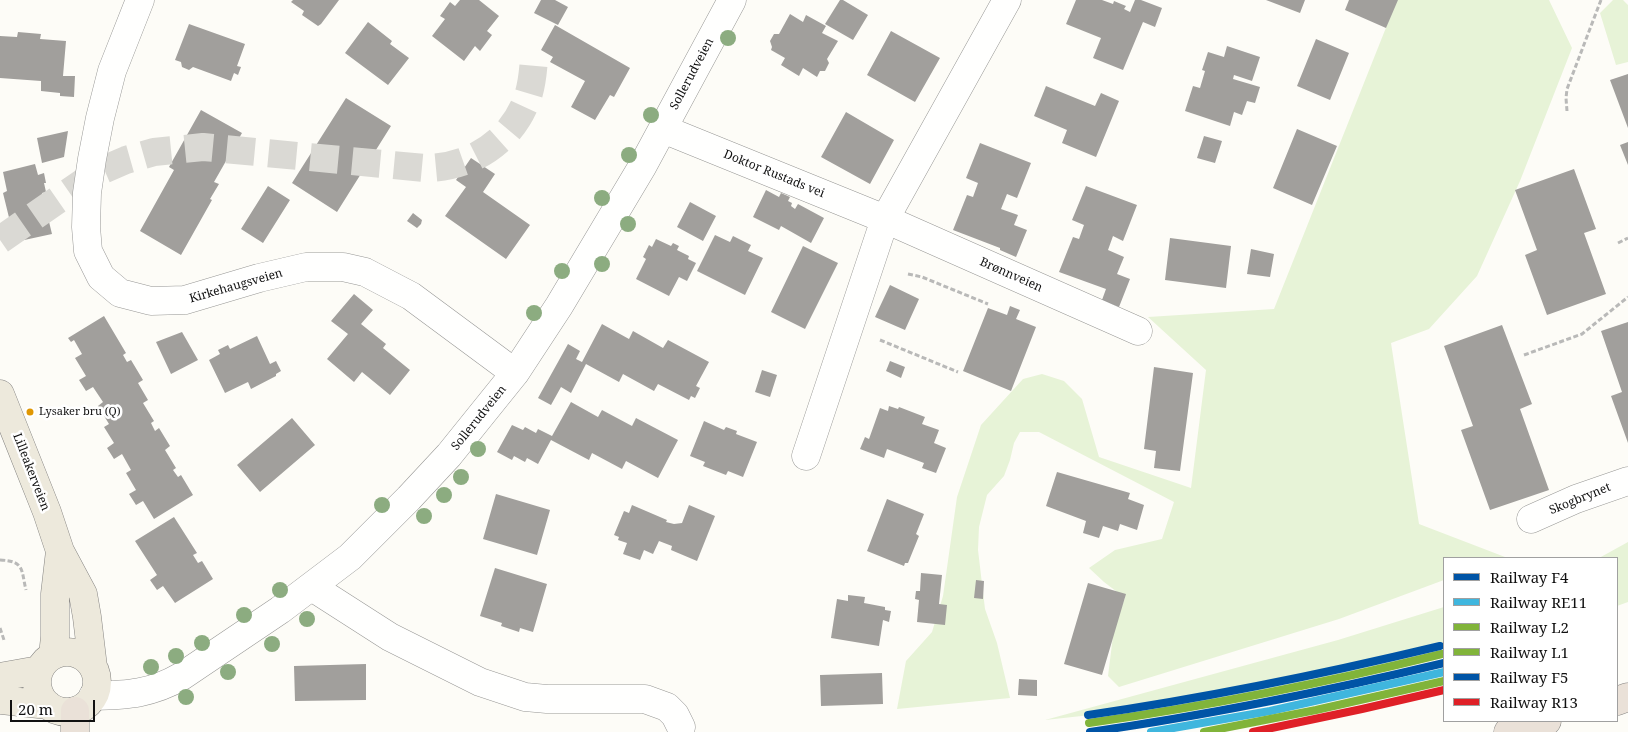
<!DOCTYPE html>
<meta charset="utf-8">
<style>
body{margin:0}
#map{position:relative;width:1628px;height:732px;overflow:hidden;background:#fdfcf7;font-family:"Noto Serif",serif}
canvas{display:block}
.legend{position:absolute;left:1443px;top:557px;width:175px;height:165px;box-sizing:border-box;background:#fff;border:1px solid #a0a0a0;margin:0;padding:6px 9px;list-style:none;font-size:15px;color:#111}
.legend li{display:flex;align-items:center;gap:10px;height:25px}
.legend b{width:25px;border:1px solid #a0a0a0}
.scale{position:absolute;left:10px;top:700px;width:85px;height:22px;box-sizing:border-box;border:2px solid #111;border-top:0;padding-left:6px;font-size:15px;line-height:18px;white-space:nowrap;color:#111;-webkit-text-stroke:4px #fff;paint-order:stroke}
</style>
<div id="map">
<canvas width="1628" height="732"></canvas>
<ul class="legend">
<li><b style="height:6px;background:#0054a6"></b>Railway F4</li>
<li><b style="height:6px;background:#3fb6de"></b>Railway RE11</li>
<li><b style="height:6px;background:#81b43a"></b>Railway L2</li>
<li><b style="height:6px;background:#81b43a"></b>Railway L1</li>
<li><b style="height:6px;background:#0054a6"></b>Railway F5</li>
<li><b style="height:6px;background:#df2027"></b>Railway R13</li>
</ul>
<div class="scale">20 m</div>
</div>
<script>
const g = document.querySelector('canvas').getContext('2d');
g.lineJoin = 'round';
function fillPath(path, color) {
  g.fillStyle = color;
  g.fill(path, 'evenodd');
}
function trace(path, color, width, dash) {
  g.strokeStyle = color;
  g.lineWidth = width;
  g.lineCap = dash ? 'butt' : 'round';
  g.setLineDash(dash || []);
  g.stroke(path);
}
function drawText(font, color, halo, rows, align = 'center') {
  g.font = font + ' "Noto Serif",serif';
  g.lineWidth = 5;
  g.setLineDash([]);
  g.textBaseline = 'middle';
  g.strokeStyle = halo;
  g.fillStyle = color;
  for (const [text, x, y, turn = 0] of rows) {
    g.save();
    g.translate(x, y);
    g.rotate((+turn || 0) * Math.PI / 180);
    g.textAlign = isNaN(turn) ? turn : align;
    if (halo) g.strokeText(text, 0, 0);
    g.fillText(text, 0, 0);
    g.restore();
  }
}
const green = new Path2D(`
 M1397 0H1549L1572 48 1520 181 1477 276 1429 329 1391 343 1419 524 1505 557 1444 558V580L1339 619 1119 687 1108 676 1114 628 1125 598 1104 582 1089 568 1115 550 1162 539 1174 502 1039 432H1020L1014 443 1010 460 1004 476 987 495 979 527 978 550 985 609 997 643 1010 698 897 709 906 661 932 632 943 596 957 497 981 425 1023 379 1042 374 1064 381 1082 399 1099 457 1191 488 1206 370 1148 317 1274 309Z
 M1613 0H1623L1628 5V62L1616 65 1600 13Z
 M1628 542V602L1617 606V558H1599Z
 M1444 607V654L1238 699 1045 720 1338 640Z`);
const building = new Path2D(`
 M293 0H339L321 24 318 26 302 15 304 11 291 2Z
 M460 0H479L499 16 487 31 492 35 480 51 475 46 464 61 432 36 445 19 440 16 450 2 455 6Z
 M541 0H555L568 7 558 25 534 13Z
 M840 0H843L868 15 853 40 825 24Z
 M1076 0H1102L1113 4 1114 1 1126 6 1124 9 1130 12 1135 0H1141L1162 8 1155 27 1143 22 1123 70 1093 58 1101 38 1066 24Z
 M1266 0H1305L1300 13Z
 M1349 0H1398L1386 28 1345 10Z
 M790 14 803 22 806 15 826 26 822 33 838 41 827 59 829 63 825 71H820L817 77 803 68 799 76 781 65 785 58 771 50 772 47 770 41 774 34H779Z
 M368 22 392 41 390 44 409 58 388 85 345 53Z
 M189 24 245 44 237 66 241 67 238 75 234 73 231 81 193 67 189 70 182 67 181 62 175 60Z
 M555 25 630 68 614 97 610 95 595 120 571 107 585 81 550 62 553 57 541 50Z
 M891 31 940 58 915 102 867 75Z
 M18 32 41 34 40 39 66 41 63 76H75L74 97 60 96V93L41 91V81L0 78V36L17 37Z
 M1316 39 1349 53 1330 100 1297 86Z
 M1227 46 1260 57 1252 81 1234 75 1233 79 1260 87 1255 103 1247 101 1242 115 1234 112 1230 126 1185 111 1193 86 1200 88 1205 71 1202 70 1208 52 1224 57Z
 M1628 74V128L1610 80Z
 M1046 86 1095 106 1101 93 1119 101 1096 157 1062 143 1067 130 1034 116Z
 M346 98 391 126 337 212 292 183Z
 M201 110 242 133 214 182 219 184 210 199 212 200 181 255 140 231 174 170 169 167Z
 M846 112 894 140 870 184 821 157Z
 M1297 129 1337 146 1312 205 1273 188Z
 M68 131 64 157 42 163 37 138Z
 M1204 136 1222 141 1215 163 1197 158Z
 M1628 142V165L1620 145Z
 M980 143 1031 163 1017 198 1007 194 1001 209 1018 215 1014 225 1027 230 1016 257 1000 250V248L953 230 967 195 973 197 978 183 966 178Z
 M471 158 495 174 483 192 530 225 506 259 445 216 466 187 456 180Z
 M35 164 38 175 44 173 46 183H44L46 192 42 193 52 234 15 242 3 193 7 191 3 172Z
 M1574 169 1596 229 1584 233 1606 294 1547 315 1525 255 1537 250 1515 190Z
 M268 186 290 200 263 243 241 229Z
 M1086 186 1137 205 1123 241 1113 236 1108 250 1124 257 1117 274 1130 279 1119 307 1102 300 1106 289 1059 272 1073 237 1079 239 1084 225 1072 220Z
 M766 190 779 197 781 193 790 197 788 201 792 203 791 206 795 209 798 204 824 218 811 243 781 226 779 230 753 217Z
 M690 202 716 216 703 241 677 227Z
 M413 213 422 220 421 224 417 228 407 221Z
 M715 235 730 242 733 236 751 245 748 251 763 258 745 295 697 271Z
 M1170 238 1231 246 1226 288 1165 280Z
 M656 239 671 246 673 243 679 246 677 250 689 256 688 259 696 263 687 281 679 277 669 296 636 279 646 259 643 257 649 245 652 247Z
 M803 246 838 263 805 329 771 312Z
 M1251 249 1274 254 1270 277 1247 274Z
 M890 285 919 299 905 330 875 317Z
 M354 294 373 310 361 324 386 344 383 348 410 370 390 395 362 372 354 382 327 359 348 334 331 321Z
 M1010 306 1020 310 1016 319 1036 327 1011 391 963 371 988 308 1007 315Z
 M104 316 126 353 123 355 127 362 131 360 143 380 138 383 148 400 143 403 154 421 151 423 155 431 159 428 170 446 165 450 176 468 173 470 178 477 181 475 193 495 154 519 143 501 136 505 129 494 136 490 126 473 131 470 122 454 114 459 107 448 114 443 104 427 109 424 98 406 103 402 93 387 86 391 79 380 86 376 75 358 82 354 74 340 71 342 68 338Z
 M1628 322V443L1611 396 1622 392 1601 331Z
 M602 324 629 339 633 331 663 348 668 340 709 362 696 386 700 388 695 398 691 396 689 400 658 384 654 391 623 374 619 382 586 364 571 393 561 387 551 405 538 398 568 344 580 351 576 359 582 362Z
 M1502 325 1532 404 1520 409 1549 490 1490 510 1461 430 1473 426 1444 346Z
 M182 332 198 360 171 374 156 342Z
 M257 336 270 364 276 361 281 371 276 374V376L251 389 248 382 225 393 209 360 220 354 218 350 228 345 230 349Z
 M890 361 905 367 901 378 886 371Z
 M1154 367 1193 373 1180 471 1154 468 1156 451 1144 449Z
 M762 370 777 375 770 397 755 392Z
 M571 402 598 417 602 410 632 426 636 418 678 440 658 478 626 461 622 469 592 453 589 460 551 440 538 464 527 458 525 462 514 456 512 460 497 452 512 425 523 430 525 427 536 433 538 429 552 436Z
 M889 406 898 409 899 407 925 417 922 424 939 430 934 443 946 448 936 473 922 468 924 463 887 449 884 458 860 449 865 437 869 439 880 408 888 411Z
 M292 418 315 445 260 492 237 465Z
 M704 421 724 430 726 427 737 431 736 434 757 442 743 477 728 471 726 475 703 466 705 462 690 456Z
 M1057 472 1130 493 1128 499 1144 505 1137 530 1120 524 1118 531 1103 526 1099 538 1083 533 1086 521 1046 506Z
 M496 494 550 510 537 555 483 539Z
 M887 499 924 514 916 534 919 536 908 563H905L904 566 867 551Z
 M632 505 667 520 666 522 674 524 682 523 689 505 715 516 697 561 671 550 672 546 659 541 653 554 644 550 640 560 623 554 627 543 618 540 619 537 614 535 624 511 629 513Z
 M174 517 197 553 193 555 198 563 202 561 213 579 175 603 163 586 157 590 150 580 157 575 135 541Z
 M495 568 547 584 533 632 520 628 519 632 501 626 502 623 480 616Z
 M921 573 942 575 939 604 947 605 945 625 917 622 919 600 915 599 916 591H920Z
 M976 580 984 581 983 599 974 598Z
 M1088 583 1126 594 1102 675 1064 664Z
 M848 595 865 597 864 603 885 607V610L891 611 889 622 883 620 879 646 831 638 837 599 848 601Z
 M366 664V700L295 701 294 666Z
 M882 673 883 704 821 706 820 675Z
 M1019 679 1037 680V696L1018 695Z`);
const minorTunnel = new Path2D(`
 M0 240 98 172 126 160 154 152 203 147 425 168C471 168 513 141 528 96 532 84 533 71 534 59`);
const path = new Path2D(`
 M1567 111 1566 98 1567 89 1601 0
 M1618 243 1628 238
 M908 274 922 277 988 304
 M880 340 958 372
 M1524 355 1582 334 1628 297
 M0 560C25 561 21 570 26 590
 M0 628 4 640`);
const minor = new Path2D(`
 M140 0 112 71 100 118 92 159 87 193 86 227 88 251 101 277 120 293 151 301 185 300 259 278 306 267H343L365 272 411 296 515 373
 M663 129 885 219 1138 331
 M806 456 885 219 1007 0
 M1531 519 1576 499 1628 481
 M312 587 390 637 480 682 525 697 547 699H645L667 707 675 715 681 727
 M93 696C128 695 151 694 182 676L280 610 350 557 409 498 449 455 515 373 559 306 642 167 732 0`);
const major = new Path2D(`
 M0 394 47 512 60 551 83 594 87 617 93 667
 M37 682a30 30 0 1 1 60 0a30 30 0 1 1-60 0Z
 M53 655 55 637V594L60 551
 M0 677 39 670
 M0 700 48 705`);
const highway = new Path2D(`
 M1617 701 1628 697
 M75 711V732
 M1508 732 1547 721`);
const rail1 = new Path2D(`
 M1090 732C1209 715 1327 691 1444 663`);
const rail2 = new Path2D(`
 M1151 732 1270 711 1444 672`);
const rail3 = new Path2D(`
 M1089 723C1208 706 1325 683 1442 654`);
const rail4 = new Path2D(`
 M1204 732 1316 710 1444 681`);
const rail5 = new Path2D(`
 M1088 715C1206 698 1323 674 1440 646`);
const rail6 = new Path2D(`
 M1253 732 1362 709 1444 690`);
const trees = [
 [728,38],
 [651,115],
 [629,155],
 [602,198],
 [628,224],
 [602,264],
 [562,271],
 [534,313],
 [478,449],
 [461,477],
 [444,495],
 [382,505],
 [424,516],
 [280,590],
 [244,615],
 [307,619],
 [202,643],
 [272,644],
 [176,656],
 [151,667],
 [228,672],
 [186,697]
];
const markers = [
 [30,412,4.5,"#e09702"]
];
const busNames = [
 ["Lysaker bru (Q)",39,412]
];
const streetNames = [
 ["Sollerudveien",692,74,-62],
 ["Doktor Rustads vei",774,174,22],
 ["Brønnveien",1011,275,24],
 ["Kirkehaugsveien",236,286,-16],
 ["Sollerudveien",479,418,-51],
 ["Lilleakerveien",31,472,69],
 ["Skogbrynet",1580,499,-22]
];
fillPath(green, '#e7f3d7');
fillPath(building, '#a19f9c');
trace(minorTunnel, '#dad9d4', 28, [28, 14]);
trace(minor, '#979795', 29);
trace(major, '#858482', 29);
trace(highway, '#858482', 29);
trace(path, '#b9b9b8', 3, [5, 2.5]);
trace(minor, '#fffffe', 28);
trace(major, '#ede9dc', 28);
trace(highway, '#eae1d8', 28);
trace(rail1, '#0054a6', 8);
trace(rail2, '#3fb6de', 8);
trace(rail3, '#81b43a', 8);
trace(rail4, '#81b43a', 8);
trace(rail5, '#0054a6', 8);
trace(rail6, '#df2027', 8);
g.fillStyle = '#8cac80';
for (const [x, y] of trees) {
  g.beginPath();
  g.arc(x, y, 8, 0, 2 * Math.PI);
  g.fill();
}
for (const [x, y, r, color] of markers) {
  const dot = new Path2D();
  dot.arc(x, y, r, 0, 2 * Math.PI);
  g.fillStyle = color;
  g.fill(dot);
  trace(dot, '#fff', 2);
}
drawText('11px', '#111', '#fff', busNames, 'left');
drawText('12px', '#111', '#fff', streetNames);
</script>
